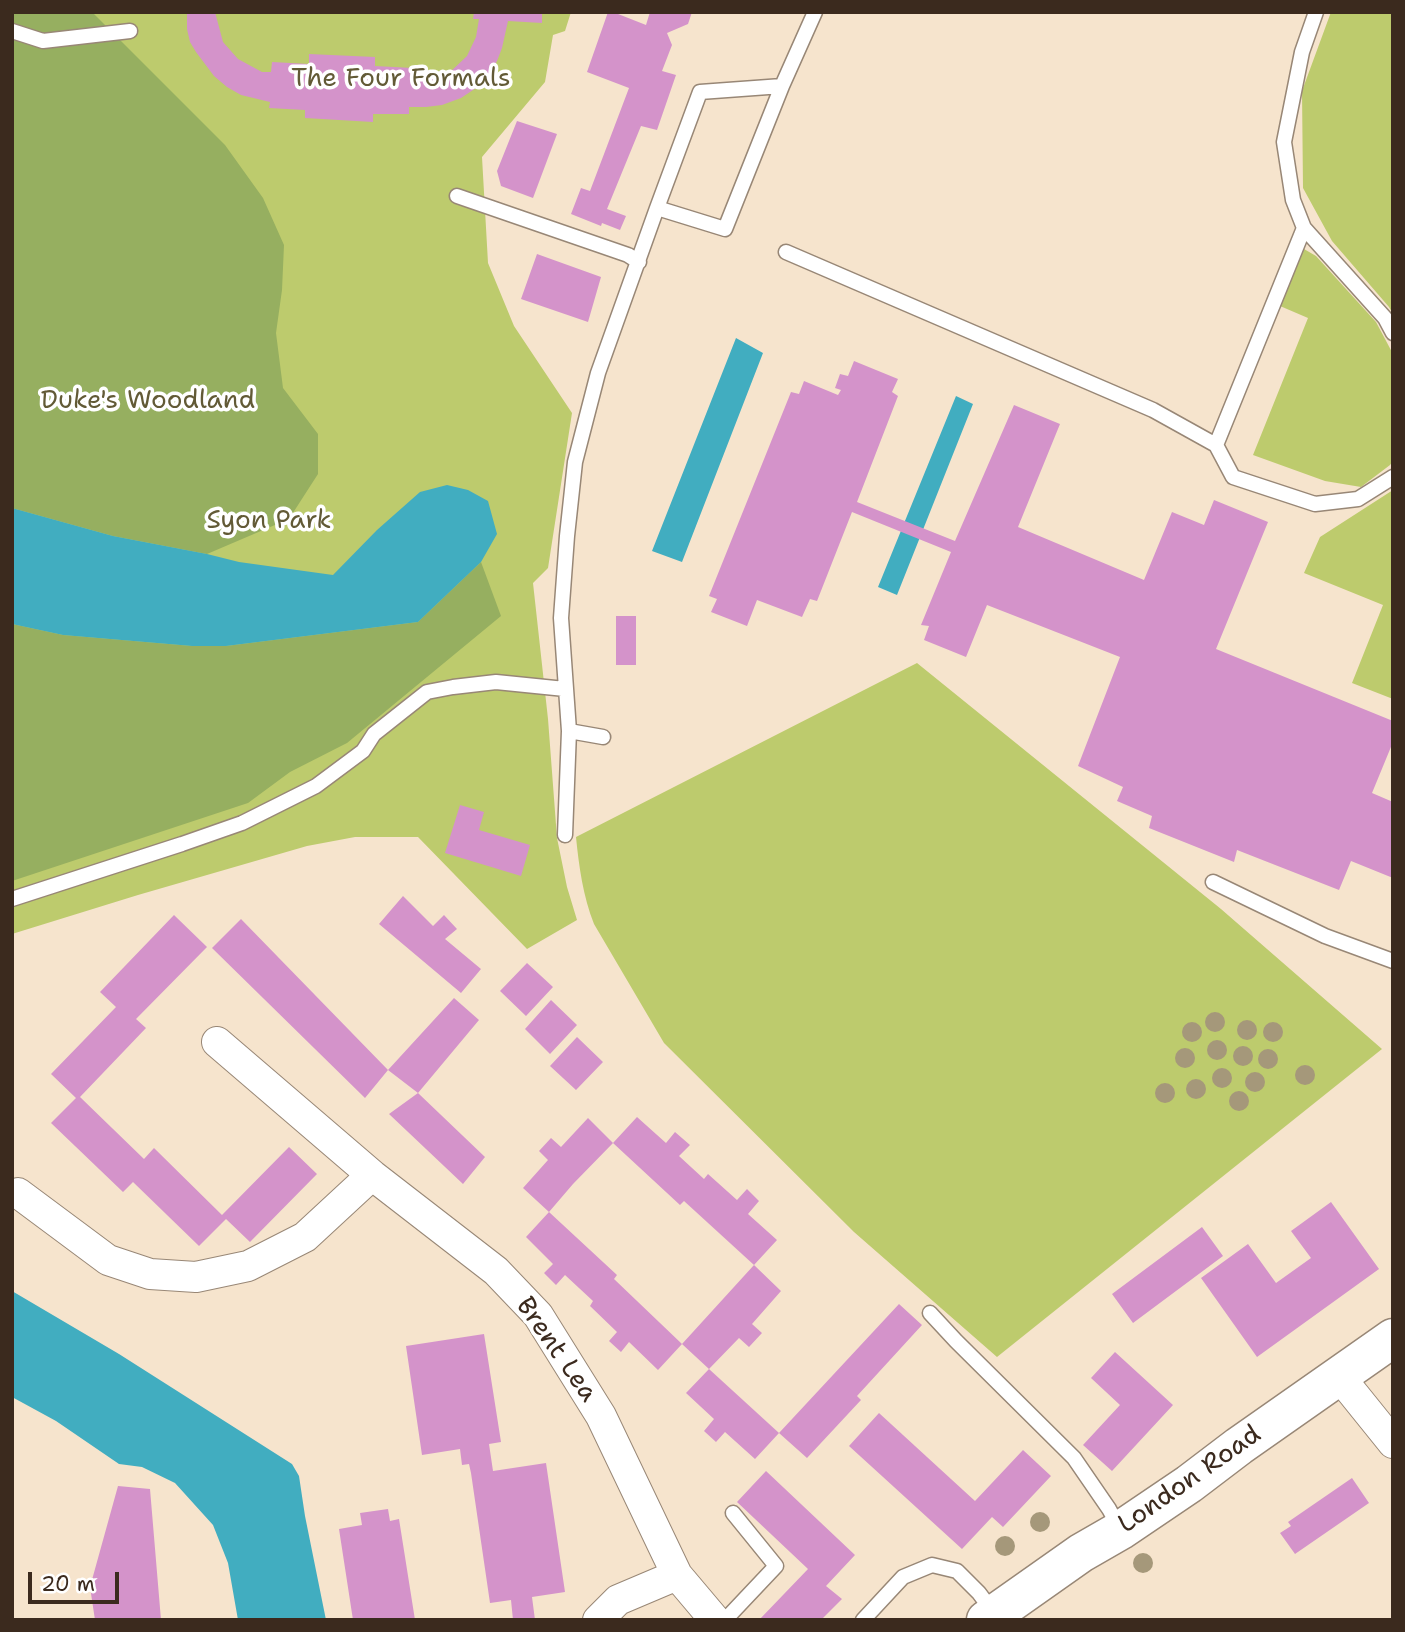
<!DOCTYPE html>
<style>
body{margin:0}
#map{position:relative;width:1405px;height:1632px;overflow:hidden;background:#f6e4cd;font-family:"Shantell Sans",sans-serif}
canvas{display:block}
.frame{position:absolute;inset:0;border:14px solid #3b2a1e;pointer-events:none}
.scale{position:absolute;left:28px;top:1572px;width:91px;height:32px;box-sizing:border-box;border:4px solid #3b2a1e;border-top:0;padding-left:9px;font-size:21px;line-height:24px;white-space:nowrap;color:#3b2a1e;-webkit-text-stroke:5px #fff;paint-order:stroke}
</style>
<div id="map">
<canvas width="1405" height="1632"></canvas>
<div class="frame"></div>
<div class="scale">20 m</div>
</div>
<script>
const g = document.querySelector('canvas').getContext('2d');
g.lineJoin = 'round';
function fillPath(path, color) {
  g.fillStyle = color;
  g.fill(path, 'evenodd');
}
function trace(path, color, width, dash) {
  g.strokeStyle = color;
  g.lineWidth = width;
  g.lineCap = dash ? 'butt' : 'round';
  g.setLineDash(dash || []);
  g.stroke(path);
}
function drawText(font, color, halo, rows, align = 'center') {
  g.font = font + ' "Shantell Sans",sans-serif';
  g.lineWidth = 7;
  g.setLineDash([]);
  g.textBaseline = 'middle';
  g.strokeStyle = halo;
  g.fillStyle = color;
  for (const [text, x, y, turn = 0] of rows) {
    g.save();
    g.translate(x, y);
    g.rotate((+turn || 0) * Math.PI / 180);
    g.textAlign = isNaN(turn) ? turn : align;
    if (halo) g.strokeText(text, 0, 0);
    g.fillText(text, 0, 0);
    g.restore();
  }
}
const green = new Path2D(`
 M12 12H571L565 31 553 35 545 82 482 157 488 263 514 326 572 413 548 568 533 583 548 719 557 838 567 887 577 920 527 949 418 837H355L307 846 138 895 12 934Z
 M1331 12H1393V314L1389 307 1332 241 1303 188 1302 91Z
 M1304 249 1316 256 1376 322 1393 354V461L1390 465 1361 487 1325 481 1253 455 1308 318 1280 306Z
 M1393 490V699L1352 683 1383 605 1304 573 1320 537Z
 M917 663 1221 909 1382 1049 997 1357 854 1232 664 1043 594 924C583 896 579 867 576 837Z`);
const forest = new Path2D(`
 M12 12H92L225 145 263 198 284 245 282 290 276 333 283 388 318 434V474L289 519 207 554 113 536 12 508Z
 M481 562 501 616 347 743 290 772 248 803 12 881V624L63 635 192 646H226L418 622Z`);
const water = new Path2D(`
 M736 338 763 353 682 562 652 551Z
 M956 396 973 404 897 595 878 587Z
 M447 485 468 490 488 501 497 534 481 562 418 622 226 646H192L63 635 12 624V508L113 536 207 554 239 562 333 575 377 530 420 492Z
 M12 1291 119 1354 292 1464 299 1476 305 1516 326 1620H238L228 1563 213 1525 175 1483 142 1467 119 1464 56 1421 12 1397Z`);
const building = new Path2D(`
 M187 12H215L223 42 238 59 262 72H271L272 62 309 64V54L375 57V66L413 68 412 80H423L448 74 467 56 476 37 479 19H473L474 12H542V23L508 21 502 48 497 61 489 75 476 88 461 98 442 105 426 107H409V114H373V122L305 118V110L269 108 270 102 241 95 227 87 214 76 196 52 190 42 187 29Z
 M608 12H613L646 25 650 12H692L688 24 667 33 672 45 662 71 676 75 657 130 641 126 607 209 626 216 620 230 602 223 601 226 571 214 581 188 590 191 629 88 587 72Z
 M517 121 557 134 533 198 501 186 497 171Z
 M537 254 601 277 588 322 521 299Z
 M854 361 898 379 892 392 898 396 857 502 955 541 1014 405 1060 424 1018 527 1144 580 1172 512 1204 525 1214 500 1268 522 1216 649 1393 721V742L1372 793 1393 802V878L1351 861 1339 890 1237 850 1234 862 1149 828 1152 816 1117 801 1123 787 1078 766 1120 657 987 605 966 657 924 640 929 626 921 625 951 552 852 512 817 601 810 599 802 617 757 600 747 626 711 612 717 599 709 596 791 392 799 394 804 381 838 395 841 390 835 388 840 374 848 376Z
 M616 616H636V665H616Z
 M460 805 484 812 479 830 530 845 521 876 445 853Z
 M403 896 433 926 444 915 457 929 445 939 481 969 461 993 379 924Z
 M174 915 207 947 136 1019 146 1028 80 1097 144 1159 154 1148 222 1215 289 1147 317 1174 250 1242 226 1219 199 1246 133 1182 123 1192 51 1123 76 1098 51 1074 116 1007 100 992Z
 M241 919 388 1070 454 998 479 1020 418 1093 388 1070 365 1098 212 948Z
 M527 963 553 987 526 1016 500 991Z
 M551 1000 577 1025 550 1054 525 1029Z
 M577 1037 603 1062 576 1090 550 1066Z
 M418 1093 485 1157 463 1184 389 1114Z
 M637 1117 666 1143 675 1132 690 1145 679 1156 704 1179 708 1174 737 1200 747 1189 759 1201 748 1214 777 1240 754 1265 684 1201 680 1205 613 1143 573 1184 549 1212 523 1188 548 1160 539 1151 551 1138 561 1147 588 1118 613 1143Z
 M1331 1202 1379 1269 1257 1357 1201 1278 1248 1244 1276 1283 1311 1258 1291 1231Z
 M549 1212 617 1275 614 1279 682 1344 658 1370 629 1342 621 1352 609 1341 617 1332 590 1306 593 1301 565 1275 556 1285 544 1273 553 1264 526 1237Z
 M1202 1227 1223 1256 1133 1323 1112 1294Z
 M754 1265 781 1291 752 1324 762 1333 749 1347 739 1338 709 1369 682 1344Z
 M899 1304 922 1325 857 1396 861 1400 807 1458 779 1433Z
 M484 1334 501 1442 489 1444 493 1471 546 1463 565 1592 532 1597 535 1620H513L511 1600 490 1603 471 1473 469 1464 462 1465 460 1449 422 1455 406 1346Z
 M1115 1352 1173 1405 1112 1471 1083 1445 1120 1405 1091 1378Z
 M709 1369 779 1433 755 1459 725 1432 716 1442 704 1431 714 1419 686 1393Z
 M879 1413 975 1501 1023 1450 1051 1476 1003 1527 992 1517 962 1549 849 1446Z
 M766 1471 855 1555 826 1586 842 1599 821 1620H759L808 1569 737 1502Z
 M1352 1478 1369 1503 1295 1554 1280 1533 1291 1526 1288 1522Z
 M118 1486 150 1489 161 1620H95L90 1587Z
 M388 1509 390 1521 399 1519 415 1620H353L339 1529 362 1525 360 1513Z`);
const lane = new Path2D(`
 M1316 12 1302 52 1284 142 1293 200 1304 228 1385 318 1393 333
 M12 31 43 41 130 31
 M457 196 628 255 639 262
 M657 208 725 229 782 86
 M786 252 1153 410 1216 445 1233 477 1315 504 1358 499 1393 477
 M1216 445 1304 228
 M569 731 603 737
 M565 835 569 731 561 618 567 536 575 462 598 373 657 208 700 92 782 86 815 12
 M1213 882 1325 936 1393 961
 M12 899 182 844 242 823 316 786 363 751 374 734 427 692 453 687 496 682 565 689
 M930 1313 956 1341 1074 1458 1109 1509 1120 1529
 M725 1620 776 1566 733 1513
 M863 1620 903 1577 932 1565 957 1571 979 1593 993 1612`);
const street = new Path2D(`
 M217 1042 372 1175
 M18 1193 108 1260 150 1274 196 1277 248 1266 305 1237 372 1175 496 1271 538 1315 601 1416 677 1575 715 1620
 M1339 1376 1393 1443
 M598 1620 618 1600 677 1575`);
const primary = new Path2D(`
 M986 1620 1081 1553 1121 1530 1189 1484 1239 1446 1393 1338`);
const trees = [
 [1215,1022],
 [1247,1030],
 [1192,1032],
 [1273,1032],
 [1217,1050],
 [1243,1056],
 [1185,1058],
 [1268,1059],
 [1305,1075],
 [1222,1078],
 [1255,1082],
 [1196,1089],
 [1165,1093],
 [1239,1101],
 [1040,1522],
 [1005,1546],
 [1143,1563]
];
const parkNames = [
 ["The Four Formals",401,79],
 ["Duke's Woodland",148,401],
 ["Syon Park",269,521]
];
const streetNames = [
 ["Brent Lea",556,1350,55],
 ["London Road",1190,1480,-35]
];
fillPath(green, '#bdcb6d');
fillPath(forest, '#96af60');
fillPath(water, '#41adc0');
fillPath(building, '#d493ca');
trace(lane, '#988776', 17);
trace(street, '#988776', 32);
trace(primary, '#988776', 41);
trace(lane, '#fff', 14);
trace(street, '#fff', 30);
trace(primary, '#fff', 38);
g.fillStyle = '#a5987a';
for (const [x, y] of trees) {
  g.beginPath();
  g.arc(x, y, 10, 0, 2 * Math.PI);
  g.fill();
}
drawText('26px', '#625a36', '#fff', parkNames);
drawText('26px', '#3b2a1e', '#fff', streetNames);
</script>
